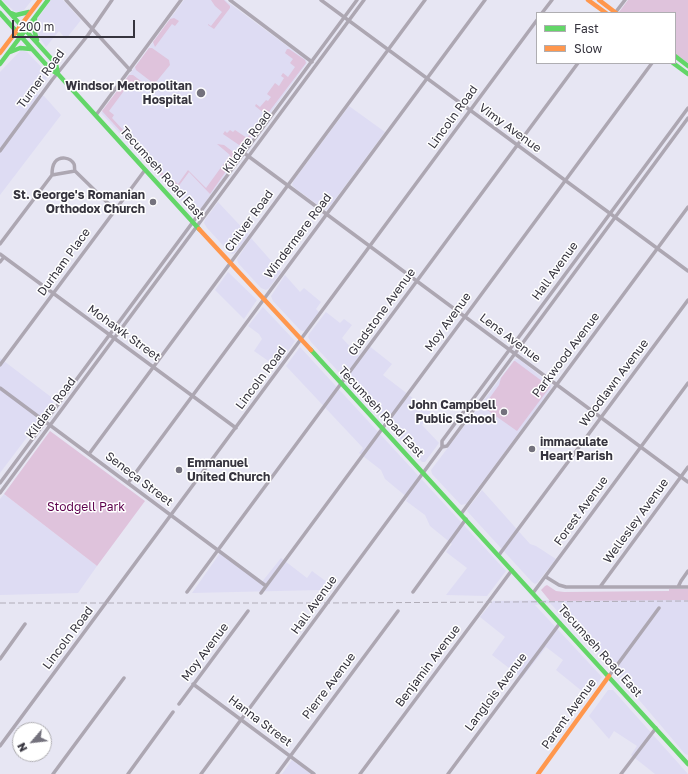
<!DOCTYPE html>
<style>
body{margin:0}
#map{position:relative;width:688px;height:774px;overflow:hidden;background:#e7e6f3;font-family:"Golos Text",sans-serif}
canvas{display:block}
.legend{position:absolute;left:536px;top:12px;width:140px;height:52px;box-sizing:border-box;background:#fff;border:1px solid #afaeb2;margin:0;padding:5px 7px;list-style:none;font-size:12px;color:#36343e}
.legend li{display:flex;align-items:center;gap:8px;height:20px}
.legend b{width:20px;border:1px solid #afaeb2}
.north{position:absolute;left:12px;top:722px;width:40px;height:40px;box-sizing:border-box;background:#fff;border:1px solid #afaeb2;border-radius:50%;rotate:242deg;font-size:11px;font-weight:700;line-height:16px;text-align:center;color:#36343e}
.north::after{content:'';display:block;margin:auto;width:14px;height:18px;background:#74727d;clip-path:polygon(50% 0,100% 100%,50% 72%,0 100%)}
.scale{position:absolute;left:12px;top:20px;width:123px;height:18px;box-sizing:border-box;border:2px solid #36343e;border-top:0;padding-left:5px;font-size:12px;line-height:14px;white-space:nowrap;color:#36343e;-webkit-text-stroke:3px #fff;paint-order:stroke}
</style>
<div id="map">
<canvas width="688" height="774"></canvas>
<ul class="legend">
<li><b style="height:5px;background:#63d668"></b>Fast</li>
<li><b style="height:5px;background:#ff974d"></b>Slow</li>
</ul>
<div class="north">N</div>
<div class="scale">200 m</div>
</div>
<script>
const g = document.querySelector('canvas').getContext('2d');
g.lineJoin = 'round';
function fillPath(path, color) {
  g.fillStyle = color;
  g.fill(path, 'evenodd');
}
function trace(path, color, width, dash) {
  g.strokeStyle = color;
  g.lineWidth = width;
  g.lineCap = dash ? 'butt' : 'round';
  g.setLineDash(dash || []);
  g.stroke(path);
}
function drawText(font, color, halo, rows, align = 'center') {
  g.font = font + ' "Golos Text",sans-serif';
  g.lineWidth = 3;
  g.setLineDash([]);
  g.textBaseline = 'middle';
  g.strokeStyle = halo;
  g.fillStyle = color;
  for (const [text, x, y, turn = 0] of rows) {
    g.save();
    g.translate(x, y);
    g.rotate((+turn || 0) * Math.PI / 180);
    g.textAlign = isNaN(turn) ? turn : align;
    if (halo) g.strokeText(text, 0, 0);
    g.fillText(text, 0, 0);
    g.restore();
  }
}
const built = new Path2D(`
 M2 0H32L24 10 20 12 14 11Z
 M51 0H63L81 20 66 39 59 31 46 47 37 34 36 21Z
 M184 0H225L306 60 307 63 199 211 196 213 192 212 101 113Z
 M21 50 27 52 49 75 36 94 44 96 61 115 0 195V72Z
 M349 106 385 132 328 209 325 210 296 189 292 185 294 180Z
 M218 202 249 235 237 251 233 254 230 253 207 228 204 223 205 220Z
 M251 238 281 272 269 288 266 290 261 288 238 263 237 259Z
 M228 272 257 300 244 319 215 290Z
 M285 275 300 292 304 288 321 302 316 309 319 312 306 330 303 331 300 330 273 301 271 296Z
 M263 307 295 341 277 367 254 351 262 339 259 334 248 326Z
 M326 312 340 323 344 319 352 325 342 338 359 356 368 345 392 364 383 375 431 412 422 425 439 443 425 462H422L311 342 308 337 309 334Z
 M300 347 506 571 487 596 446 595 467 568 446 552 452 544 430 526 425 515 406 501 408 498 385 479 381 470 359 453 363 448 286 366Z
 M0 358 55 400 0 473Z
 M515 359H519L549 383 551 386 550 391 466 504 461 505 432 474 431 470Z
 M482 490 530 544 536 546 556 559 537 583 535 584 532 582 467 511 469 507Z
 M4 494 97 566 78 593 0 595V499Z
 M220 553 261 583 281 558 307 578 312 571 335 588 321 590 192 593Z
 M551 600H688V755L685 754 663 728 610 666 607 665 550 603 535 605 602 677 588 696 556 670 563 660 546 647 522 678 492 655 505 637 480 617 493 601Z
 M608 690H613L688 774H655L631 755 637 746 614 731 609 739 589 716Z
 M292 760 312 774H282Z`);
const green = new Path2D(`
 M211 0H224L230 6V8L214 29 208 25V24L211 26 222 12 215 6Z
 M628 0H688V63L675 54V13H620L619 12Z
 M174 18 179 21 175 26 172 24 155 47 153 42 170 19Z
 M149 48H152L169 60 170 65 156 82 153 83 136 70 135 67Z
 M287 49H289L305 60 306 63 262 121 260 120 265 114 255 106 256 104 260 107 266 100 268 101 271 97 267 94 275 83 279 86 284 78 281 76 283 73 288 77 295 67 290 63 293 59 285 53Z
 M129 75H133L145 84V87L141 92 139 91 141 88 135 84 133 87 129 84 109 111 114 115 112 118 172 183 174 180 178 184 188 170 206 188 230 155 217 144 224 145 236 154V157L210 194 189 172 175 191 102 111Z
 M258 123 260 125 243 147H242L223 134 225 131 227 133 230 130 233 132 235 130 247 138Z
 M514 361H515L550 387 517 431 483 407 499 385 501 378Z
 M50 431 145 501 97 566 4 494Z
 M547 585 556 591 564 592 669 591V589H688V600L550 601 541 590 545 586Z`);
const street = new Path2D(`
 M66 0 130 70
 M230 0 312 62
 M321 0 688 271
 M542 13 552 0
 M615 13 625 0
 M96 115 181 0
 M0 151 52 80 88 35 112 0
 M244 153 688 482
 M52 175C52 171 52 166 55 162 60 156 70 157 74 164 75 166 74 168 75 171
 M0 244 52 175 75 171 115 210
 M0 254 236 428
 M0 262 4 257
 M0 365 145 170
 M0 388 266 586
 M442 447 447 446 688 118
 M89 454 425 0
 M0 483 357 0
 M128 483 485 0
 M0 493 364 0
 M461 514 688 207
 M499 555 688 300
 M546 577 559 585 566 587H688
 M600 587 688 467
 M678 587 681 581 688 571
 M187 592 578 63
 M413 592 466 519
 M261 593 652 63
 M533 593 688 383
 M0 659 25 624
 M609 676 659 608
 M193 684 314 774
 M179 704 248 611
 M0 746 537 20
 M53 774 124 678
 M128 774 173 712
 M201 774 423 473 442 447V441L688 108
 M277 774 398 611
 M360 774 512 570
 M448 774 560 623
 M621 774 656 728`);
const fast = new Path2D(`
 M0 2 56 64 58 74
 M0 13 50 69 58 74 199 229
 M11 13 16 15 29 12
 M35 19 33 26 37 40
 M10 52 20 48 31 49
 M675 56 688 66
 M673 63 688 74
 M0 64 48 0
 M311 350 688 764`);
const slow = new Path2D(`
 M588 0 606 13
 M599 0 616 13
 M0 53 40 0
 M199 229 311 350
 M538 774 609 676`);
const rail = new Path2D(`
 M0 603H327L688 601`);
const markers = [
 [201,93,5,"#74727d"],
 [153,202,4,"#74727d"],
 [504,412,4,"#74727d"],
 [532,449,4,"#74727d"],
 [179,470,4,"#74727d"]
];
const streetNames = [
 ["Turner Road",41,79,-53],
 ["Lincoln Road",453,117,-54],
 ["Vimy Avenue",510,128,36],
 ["Kildare Road",247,142,-54],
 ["Tecumseh Road East",162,173,48],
 ["Chilver Road",249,221,-54],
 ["Windermere Road",298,236,-53],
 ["Durham Place",64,262,-54],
 ["Hall Avenue",555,271,-54],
 ["Gladstone Avenue",382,312,-54],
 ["Moy Avenue",448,322,-54],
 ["Mohawk Street",124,333,36],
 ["Lens Avenue",510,338,37],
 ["Parkwood Avenue",566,355,-53],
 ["Lincoln Road",261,378,-53],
 ["Woodlawn Avenue",614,383,-53],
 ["Kildare Road",51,408,-53],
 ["Tecumseh Road East",381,412,47],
 ["Seneca Street",139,479,37],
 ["Forest Avenue",581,511,-54],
 ["Wellesley Avenue",636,521,-54],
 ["Hall Avenue",314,605,-54],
 ["Lincoln Road",68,638,-53],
 ["Tecumseh Road East",600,651,48],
 ["Moy Avenue",205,652,-53],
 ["Benjamin Avenue",428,666,-53],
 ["Pierre Avenue",329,686,-53],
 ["Langlois Avenue",496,692,-53],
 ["Parent Avenue",569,714,-54],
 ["Hanna Street",260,721,37]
];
const poiNames = [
 ["Windsor Metropolitan",192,86],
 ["Hospital",192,100],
 ["St. George's Romanian",145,195],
 ["Orthodox Church",145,209],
 ["John Campbell",496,405],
 ["Public School",496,419],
 ["immaculate",540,442,"left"],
 ["Heart Parish",540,456,"left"],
 ["Emmanuel",187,463,"left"],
 ["United Church",187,477,"left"]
];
const parkNames = [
 ["Stodgell Park",86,507]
];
fillPath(built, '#dedcf3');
fillPath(green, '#dfc3dc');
trace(street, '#ada7b2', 3.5);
trace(fast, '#63d668', 4.5);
trace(slow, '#ff974d', 4.5);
trace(rail, '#b0acb7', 1, [6, 3]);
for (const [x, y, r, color] of markers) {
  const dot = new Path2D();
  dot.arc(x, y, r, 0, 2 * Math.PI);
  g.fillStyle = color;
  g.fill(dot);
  trace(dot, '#fff', 1.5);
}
drawText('12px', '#36343e', '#fff', streetNames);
drawText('bold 12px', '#36343e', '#fff', poiNames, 'right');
drawText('12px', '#5d024d', '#fff', parkNames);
</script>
